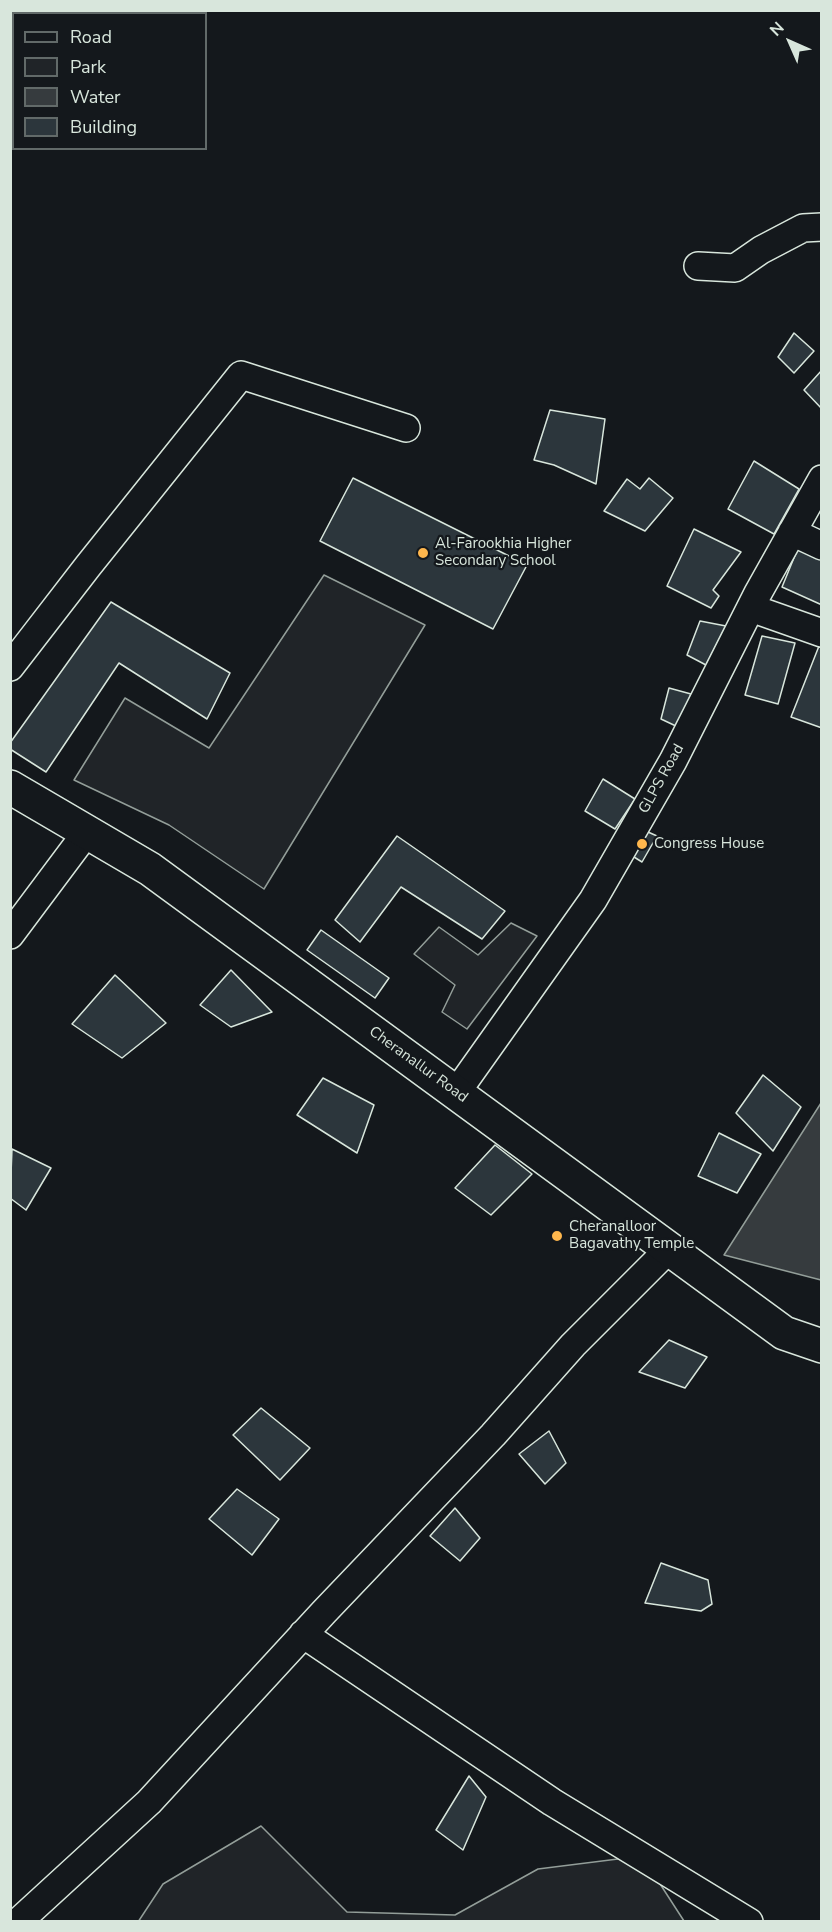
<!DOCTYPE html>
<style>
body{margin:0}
#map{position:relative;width:832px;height:1932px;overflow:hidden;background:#14181c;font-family:"Nunito Sans",sans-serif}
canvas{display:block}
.frame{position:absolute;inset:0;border:12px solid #d8e6dc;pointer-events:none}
.legend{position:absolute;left:12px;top:12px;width:195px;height:138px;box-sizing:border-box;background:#14181c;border:2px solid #626a69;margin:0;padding:8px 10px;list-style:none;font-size:18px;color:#d8e6dc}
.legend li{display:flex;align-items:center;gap:12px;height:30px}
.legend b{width:30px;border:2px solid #626a69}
.north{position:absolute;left:760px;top:12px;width:60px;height:60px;-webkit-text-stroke:4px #14181c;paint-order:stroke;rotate:315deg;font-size:16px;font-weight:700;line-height:24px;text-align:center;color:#d8e6dc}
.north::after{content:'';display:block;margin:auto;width:21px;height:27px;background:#d8e6dc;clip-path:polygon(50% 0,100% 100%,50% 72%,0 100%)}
</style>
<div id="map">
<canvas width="832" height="1932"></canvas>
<div class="frame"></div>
<ul class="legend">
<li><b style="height:8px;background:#14181c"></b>Road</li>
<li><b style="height:16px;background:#202428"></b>Park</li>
<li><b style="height:16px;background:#363b3e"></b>Water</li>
<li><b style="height:16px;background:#2c363c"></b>Building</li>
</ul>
<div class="north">N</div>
</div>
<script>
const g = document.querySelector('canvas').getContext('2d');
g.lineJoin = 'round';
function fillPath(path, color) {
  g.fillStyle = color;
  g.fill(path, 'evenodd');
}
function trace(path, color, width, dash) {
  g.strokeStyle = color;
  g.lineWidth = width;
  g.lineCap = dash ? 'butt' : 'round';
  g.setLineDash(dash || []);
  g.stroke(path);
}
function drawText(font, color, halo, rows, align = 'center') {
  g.font = font + ' "Nunito Sans",sans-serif';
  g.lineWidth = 4.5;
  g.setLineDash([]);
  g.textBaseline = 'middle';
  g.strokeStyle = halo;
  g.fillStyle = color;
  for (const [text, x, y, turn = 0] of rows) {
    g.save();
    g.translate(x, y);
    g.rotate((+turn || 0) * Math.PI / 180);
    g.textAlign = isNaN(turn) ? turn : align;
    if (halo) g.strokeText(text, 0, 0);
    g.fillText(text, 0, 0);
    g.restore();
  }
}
const green = new Path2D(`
 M324 575 425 625 264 889 169 825 74 780 125 698 209 748Z
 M511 923 537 936 467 1029 442 1012 455 985 414 954 439 927 478 955Z
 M261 1826 347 1912 455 1915 538 1869 642 1856 684 1921 138 1922 163 1884Z`);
const water = new Path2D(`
 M821 1103V1280L724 1255Z`);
const building = new Path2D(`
 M794 333 814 351 794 373 778 357Z
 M822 370V409L804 390Z
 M550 410 605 419 596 484 554 465 534 460Z
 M754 461 799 489 774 534 728 509Z
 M353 478 527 565 493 629 320 541Z
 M649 478 673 498 645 531 604 511 627 479 640 489Z
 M694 529 741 552 713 590 719 596 711 608 667 586Z
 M798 548 822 558V605L782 587Z
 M111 602 230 673 207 719 119 663 46 772 10 749V743Z
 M700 621 726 626 706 665 687 655Z
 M762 636 795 643 778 704 745 695Z
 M819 646 822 647V728L791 717Z
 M669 688 691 694 678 727 661 719Z
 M603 779 635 799 615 829 585 811Z
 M639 828 657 836 642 862 626 852Z
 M397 836 505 911 482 939 401 887 360 942 335 920Z
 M321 930 389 978 375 998 307 950Z
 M231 970 272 1012 231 1027 200 1005Z
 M115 975 166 1023 122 1058 72 1024Z
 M763 1075 801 1107 773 1151 736 1113Z
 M323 1078 374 1105 357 1153 297 1115Z
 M719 1133 761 1154 737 1193 698 1176Z
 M495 1145 532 1174 491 1215 455 1188Z
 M12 1149 51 1168 26 1210 10 1198Z
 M669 1340 707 1357 685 1388 639 1372Z
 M261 1408 310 1448 280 1480 233 1435Z
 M549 1431 566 1463 545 1484 519 1454Z
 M237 1489 279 1519 252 1555 209 1519Z
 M455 1508 480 1538 460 1561 430 1536Z
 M661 1563 708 1580 712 1604 701 1611 645 1603Z
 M469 1776 486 1797 463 1850 436 1830Z`);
const minor = new Path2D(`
 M698 266 735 268 761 250 803 228 822 227
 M792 532 822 546
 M751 608 822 633
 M10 667 88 566 241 375 406 428
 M10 935 87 832
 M456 1093 593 900 673 761 758 593 822 479
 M303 1634 552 1802 749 1922
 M18 1922 149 1802 324 1612 493 1435 573 1345 669 1249`);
const secondary = new Path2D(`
 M10 787 150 869 784 1333 822 1346`);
const markers = [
 [423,553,6,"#ffb74d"],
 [642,844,6,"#ffb74d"],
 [557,1236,6,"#ffb74d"]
];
const poiNames = [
 ["Al-Farookhia Higher",435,544],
 ["Secondary School",435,561],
 ["Congress House",654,844],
 ["Cheranalloor",569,1227],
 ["Bagavathy Temple",569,1244]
];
const streetNames = [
 ["GLPS Road",662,779,-61],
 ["Cheranallur Road",418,1065,36]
];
fillPath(green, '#202428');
trace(green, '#939e99', 1.5);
fillPath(water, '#363b3e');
trace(water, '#939e99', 1.5);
fillPath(building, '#2c363c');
trace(building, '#d8e6dc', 1.5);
trace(minor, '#d8e6dc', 30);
trace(secondary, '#d8e6dc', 36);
trace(minor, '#14181c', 27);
trace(secondary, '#14181c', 33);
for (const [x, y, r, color] of markers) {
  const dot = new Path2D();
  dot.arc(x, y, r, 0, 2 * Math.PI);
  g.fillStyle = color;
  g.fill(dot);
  trace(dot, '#14181c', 2);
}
drawText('15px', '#d8e6dc', '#14181c', poiNames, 'left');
drawText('15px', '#d8e6dc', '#14181c', streetNames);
</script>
